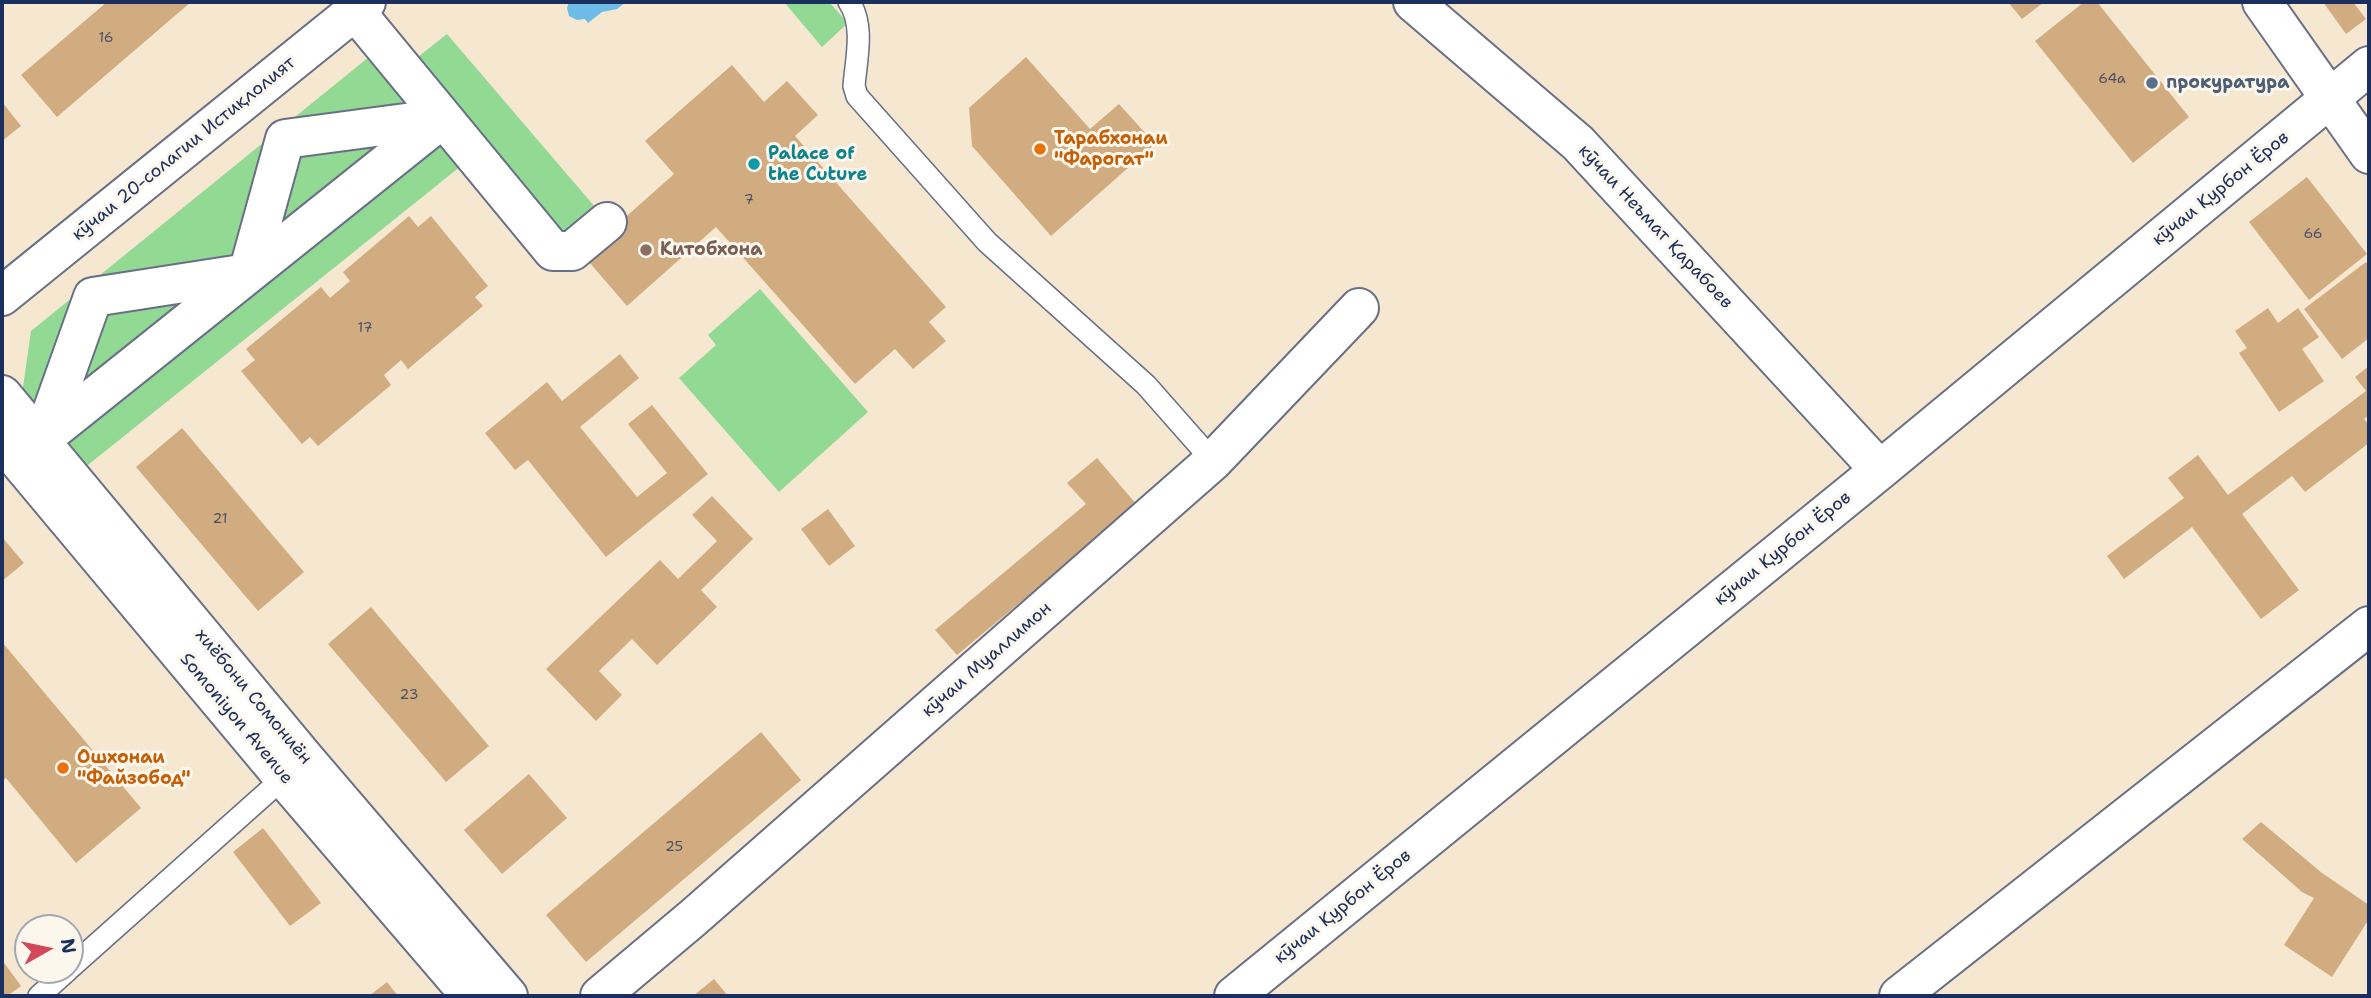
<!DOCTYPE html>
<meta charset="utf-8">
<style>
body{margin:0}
#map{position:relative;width:2371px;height:998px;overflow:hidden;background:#f6e7d0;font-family:"Shantell Sans",sans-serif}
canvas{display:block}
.frame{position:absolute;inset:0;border:4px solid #1b2f5e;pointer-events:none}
.north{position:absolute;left:14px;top:914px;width:70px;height:70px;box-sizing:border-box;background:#fbf7ec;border:2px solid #a1a7b3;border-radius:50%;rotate:81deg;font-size:19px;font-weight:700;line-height:28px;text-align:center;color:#1b2f5e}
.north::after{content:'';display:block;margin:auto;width:24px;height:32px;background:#d1495b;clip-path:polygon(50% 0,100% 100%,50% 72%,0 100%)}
</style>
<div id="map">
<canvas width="2371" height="998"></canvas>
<div class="frame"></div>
<div class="north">N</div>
</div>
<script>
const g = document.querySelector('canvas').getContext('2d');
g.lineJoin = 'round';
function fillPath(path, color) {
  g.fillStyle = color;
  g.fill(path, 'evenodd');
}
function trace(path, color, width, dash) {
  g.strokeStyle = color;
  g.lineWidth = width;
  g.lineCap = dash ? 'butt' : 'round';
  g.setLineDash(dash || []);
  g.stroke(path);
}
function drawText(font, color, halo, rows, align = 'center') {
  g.font = font + ' "Shantell Sans",sans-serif';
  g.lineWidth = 6;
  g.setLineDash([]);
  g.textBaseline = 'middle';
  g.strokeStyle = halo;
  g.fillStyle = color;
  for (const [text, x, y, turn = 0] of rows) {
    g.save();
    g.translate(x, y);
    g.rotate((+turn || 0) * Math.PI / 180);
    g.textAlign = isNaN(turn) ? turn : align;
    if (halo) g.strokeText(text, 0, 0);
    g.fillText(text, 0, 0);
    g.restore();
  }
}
const green = new Path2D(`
 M784 2H829L848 23 822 47Z
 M447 34 601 214 573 237 538 219 409 64Z
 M380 48 471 158 73 477 20 408 31 331Z
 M760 289 868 412 779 492 679 378 716 345 708 335Z`);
const water = new Path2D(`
 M569 2H626L617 9 602 12 588 23 585 19 577 20 569 16 567 8Z`);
const building = new Path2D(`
 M107 2H191L57 117 21 75Z
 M2008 2H2044L2022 19Z
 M2084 2H2097L2189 117 2133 163 2035 41Z
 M2323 2H2353L2366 19 2346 34Z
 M1026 57 1090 129 1119 104 1155 144 1051 236 972 146 969 108Z
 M732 65 764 102 787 81 818 115 795 136 946 307 929 322 946 341 913 369 895 349 855 384 716 227 627 306 583 255 674 174 645 141Z
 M2 102 21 126 2 141Z
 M2307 177 2367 254 2309 300 2249 222Z
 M409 216 418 227 431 216 488 286 475 297 483 306 408 369 401 360 384 375 391 385 318 446 310 437 302 444 241 371 255 360 246 349 321 287 330 298 350 281 343 272Z
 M2366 262 2369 266V338L2342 359 2304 309Z
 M2268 308 2278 323 2298 308 2319 337 2302 349 2324 381 2279 412 2239 353 2247 348 2235 331Z
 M620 354 639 378 580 427 637 497 667 473 628 424 652 405 708 474 606 557 528 460 515 470 485 433 547 382 562 401Z
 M2369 366V415L2364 419 2369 425V443L2305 492 2292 476 2242 514 2299 590 2261 619 2192 527 2124 579 2107 556 2184 498 2168 478 2198 455 2228 495 2366 391 2355 377Z
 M182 428 304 572 258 611 136 467Z
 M1097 458 1137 505 957 655 935 630 1086 504 1067 483Z
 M712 496 753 539 701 590 717 607 657 665 632 639 599 671 622 695 596 721 546 669 660 560 678 579 717 541 692 515Z
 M828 509 855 546 829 566 801 529Z
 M2 537 24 563 2 581Z
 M371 607 489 746 446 782 328 644Z
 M2 642 141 808 76 863 6 778 2 781Z
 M761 732 801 780 586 962 546 915Z
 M529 774 567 818 502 874 464 830Z
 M2261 822 2322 873 2369 905V919L2332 977 2284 945 2314 898 2302 892 2242 839Z
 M263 828 321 903 290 926 233 852Z
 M2 960 21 986 7 996H2Z
 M714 979 728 996H693Z
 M387 982 398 996H369Z`);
const lane = new Path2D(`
 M849 2C865 25 856 60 854 86L857 96 987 242 1146 385 1213 461
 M70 968 290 772
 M39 996 68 970`);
const street = new Path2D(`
 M1413 2 1578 143 1880 470
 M355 11 553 251H572L607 222
 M43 437 93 297 248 273 285 139 443 118
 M43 438 443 118
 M600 996 694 917 1213 461 1359 308
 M1234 996 1880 470 2369 66
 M1899 996 2369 626`);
const secondary = new Path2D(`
 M2262 2 2369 154
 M2 296 366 2`);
const highway = new Path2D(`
 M2 395 305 759 508 996
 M2 441 284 778 471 996`);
const markers = [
 [2152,83,7,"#5c6f8a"],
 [1040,149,7,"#e8710a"],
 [754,164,7,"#0f9aa8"],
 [646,250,7,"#8d6e63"],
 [63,768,7,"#e8710a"]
];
const numberNames = [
 ["16",106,38],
 ["64a",2112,79],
 ["7",749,200],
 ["66",2313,234],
 ["17",365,328],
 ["21",220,519],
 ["23",409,695],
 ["25",674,847]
];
const serviceNames = [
 ["прокуратура",2166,83]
];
const foodNames = [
 ["Тарабхонаи",1054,139],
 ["\"Фарогат\"",1054,160],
 ["Ошхонаи",77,758],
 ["\"Файзобод\"",77,779]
];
const streetNames = [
 ["кӯчаи 20-солагии Истиқлолият",184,149,-39],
 ["кӯчаи Қурбон Ёров",2221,189,-39],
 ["кӯчаи Неъмат Қарабоев",1655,227,47],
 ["кӯчаи Қурбон Ёров",1783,549,-39],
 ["кӯчаи Муаллимон",987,660,-41],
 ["хиёбони Сомониён",253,697,50],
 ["Somoniyon Avenue",236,719,50],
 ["кӯчаи Қурбон Ёров",1343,907,-39]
];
const cultureNames = [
 ["Palace of",768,154],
 ["the Cuture",768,175]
];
const educationNames = [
 ["Китобхона",660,250]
];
fillPath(green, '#92d994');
fillPath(water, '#6dbbe7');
fillPath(building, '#d2ac81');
trace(lane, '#686f86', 24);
trace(street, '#686f86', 42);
trace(secondary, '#686f86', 42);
trace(highway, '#686f86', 42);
trace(lane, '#fff', 21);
trace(street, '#fff', 38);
trace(secondary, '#fff', 38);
trace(highway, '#fff', 38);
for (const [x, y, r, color] of markers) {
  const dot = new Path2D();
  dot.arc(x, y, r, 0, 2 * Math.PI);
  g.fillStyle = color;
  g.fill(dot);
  trace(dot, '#fbf7ec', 2.5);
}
drawText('14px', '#494e67', null, numberNames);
drawText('bold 18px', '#4e5e75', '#fbf7ec', serviceNames, 'left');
drawText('bold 18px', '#c56008', '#fbf7ec', foodNames, 'left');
drawText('18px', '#1b2f5e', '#fbf7ec', streetNames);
drawText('bold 18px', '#0d838f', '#fbf7ec', cultureNames, 'left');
drawText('bold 18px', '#785e54', '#fbf7ec', educationNames, 'left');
</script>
